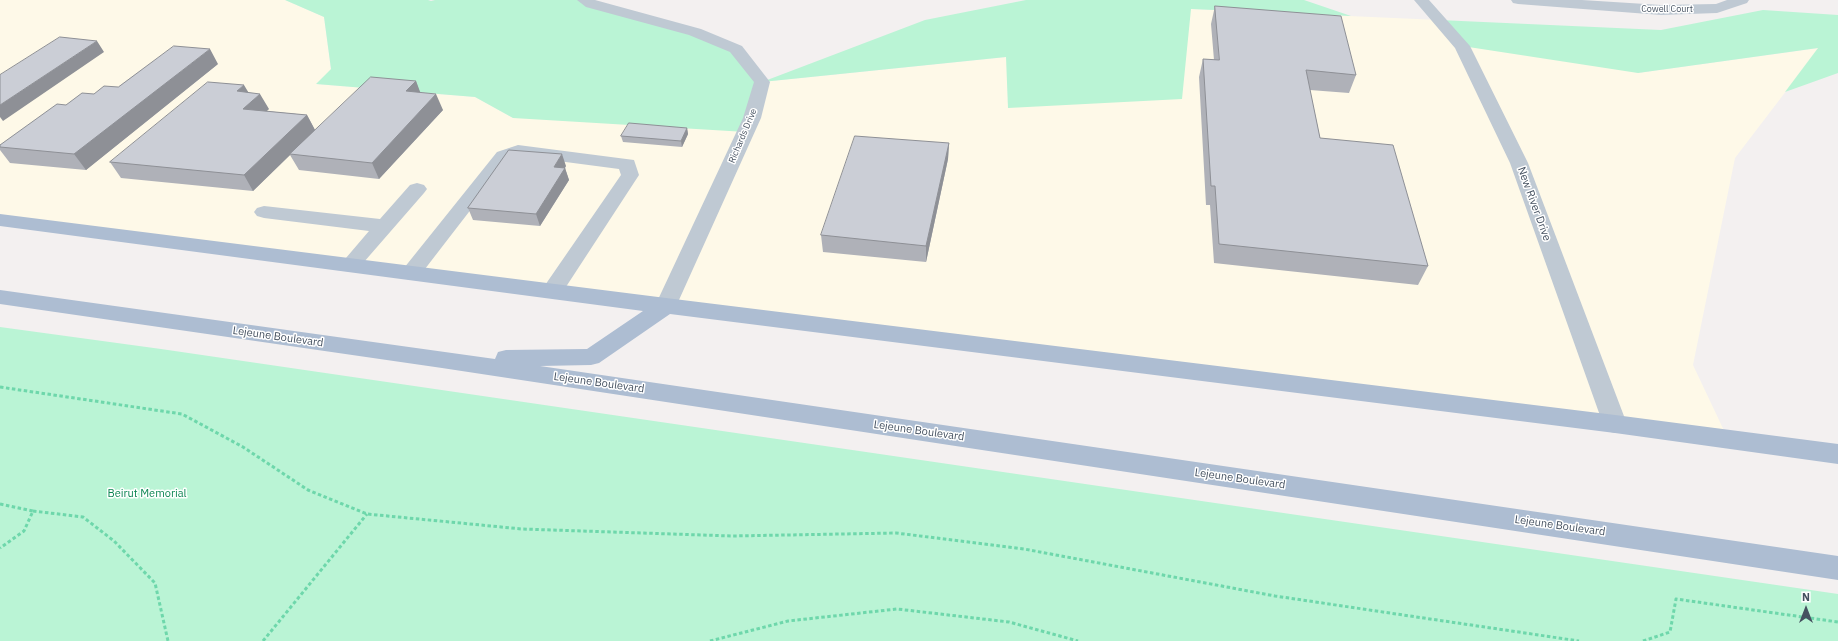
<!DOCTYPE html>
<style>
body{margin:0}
#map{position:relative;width:1838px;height:641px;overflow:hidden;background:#f3f0f0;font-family:"IBM Plex Sans",sans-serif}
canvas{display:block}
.north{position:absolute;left:1786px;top:589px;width:40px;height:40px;-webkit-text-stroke:3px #fff;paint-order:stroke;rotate:0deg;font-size:11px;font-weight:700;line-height:16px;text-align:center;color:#455160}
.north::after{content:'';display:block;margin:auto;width:14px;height:18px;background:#455160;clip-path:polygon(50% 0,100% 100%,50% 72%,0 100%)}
</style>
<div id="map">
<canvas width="1838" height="641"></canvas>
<div class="north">N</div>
</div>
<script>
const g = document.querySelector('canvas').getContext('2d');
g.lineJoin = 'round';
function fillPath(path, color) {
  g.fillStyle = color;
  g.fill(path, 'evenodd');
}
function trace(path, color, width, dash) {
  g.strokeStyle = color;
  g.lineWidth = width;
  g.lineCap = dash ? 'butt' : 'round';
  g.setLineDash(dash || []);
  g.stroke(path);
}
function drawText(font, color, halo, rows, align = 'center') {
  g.font = font + ' "IBM Plex Sans",sans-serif';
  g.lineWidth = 3;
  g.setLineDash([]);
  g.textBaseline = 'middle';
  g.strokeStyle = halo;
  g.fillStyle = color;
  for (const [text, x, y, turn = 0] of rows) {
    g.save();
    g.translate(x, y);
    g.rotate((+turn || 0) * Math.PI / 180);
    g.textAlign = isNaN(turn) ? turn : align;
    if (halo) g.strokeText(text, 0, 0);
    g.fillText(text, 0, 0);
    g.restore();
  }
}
const commercial = new Path2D(`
 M0 0H285L324 17 331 70 316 84 475 97 513 118 762 82 1007 57 1008 108 1191 9 1439 20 1638 73 1819 48 1735 158 1693 365 1728 439 0 220Z`);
const green = new Path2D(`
 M285 0H428L431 1 435 0H584L736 49 762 82 925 20 1026 0H1304L1351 16 1191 9 1182 99 1008 108 1006 57 762 82 746 132 513 118 475 97 316 84 331 69 324 17Z
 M1763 10 1838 15V73L1785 92 1818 48 1638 73 1462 46 1439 20 1661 30Z
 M0 327 161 349 1838 594V641H0Z`);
const path = new Path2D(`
 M0 387 182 414 243 447 308 490 367 514 522 529 732 536 896 533 1024 549 1275 596 1579 641
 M0 504 33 511 24 531 0 548
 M33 511 83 517 114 541 155 583 168 641
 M263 641 367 514
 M710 641 788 621 897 609 1009 622 1078 641
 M1643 641 1670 632 1676 599 1838 622`);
const minor = new Path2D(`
 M577 0H595L701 29 742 46 770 82 761 118 674 311 666 314 658 311 655 306 743 118 754 82 730 52 689 35 586 7Z
 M1414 0H1429L1470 46 1528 163 1627 424 1624 431 1615 433 1606 431 1603 424 1510 163 1455 48Z
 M1511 0H1582L1661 5 1716 4 1727 0H1749L1747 3 1717 13 1661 15 1518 4 1513 3Z
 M518 145 634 160 639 175 560 296 552 298 544 296 541 291 621 175 619 169 520 156 509 160 418 278 411 280 404 278 401 273 404 268 497 152Z
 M417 183 424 185 427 189 424 193 357 270 350 272 343 270 340 265 369 231 264 218 257 216 254 212 257 208 264 206 380 219 410 185Z`);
const major = new Path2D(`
 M0 214 666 298 1615 415 1838 444V464L1615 433 670 314 599 363 591 365 540 366 1838 556V580L442 368 0 304V290L495 359 498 352 506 350 587 349 643 311 0 226Z`);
const wall = new Path2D(`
 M1215 6 1356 75 1349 93 1310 90 1320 138 1428 266 1418 285 1214 263 1210 205H1206L1199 77 1203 59 1214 60 1211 24Z
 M218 64 86 170 10 163 0 150V145L66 105 94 94Z
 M416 81 420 93 443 110 379 179 299 170 290 155 253 191 121 178 110 162 269 109 266 111 307 115 315 130Z
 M687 128 688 134 682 147 623 142 621 136Z
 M949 143 948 159 926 262 823 252 821 235Z
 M566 166 565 168 569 180 540 226 473 220 468 208Z`);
const shadedWall = new Path2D(`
 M97 41 104 52 3 121 0 117V105Z
 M210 49 218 64 86 170 74 154Z
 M416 81 422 97 406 91Z
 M244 85 253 100 260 94 269 109 252 125 243 109 237 91Z
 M436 94 443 110 379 179 372 163Z
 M307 115 315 130 290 154V155L253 191 244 175Z
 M687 128 688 134 682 147 681 141Z
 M949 143 948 159 926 262V246Z
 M562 154 566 166 558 179 554 167Z
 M565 168 569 180 540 226 536 214Z`);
const building = new Path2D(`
 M1215 6 1341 16 1356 75 1306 70 1320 138 1393 145 1428 266 1219 244 1215 186H1211L1203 59 1219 60Z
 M60 37 97 41 0 105V75Z
 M174 46 210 49 74 154 0 147V145L57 104 66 105 82 93 94 94 104 86 118 87Z
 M371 77 416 81 406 91 436 94 372 163 290 154Z
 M208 82 244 85 237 91 260 94 243 109 307 115 244 175 110 162Z
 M629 123 687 128 681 141 621 136Z
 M855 136 949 143 926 246 821 235Z
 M509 150 562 154 554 167 565 168 536 214 468 208Z`);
const farStreetnames = [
 ["Cowell Court",1667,9],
 ["Richards Drive",743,136,-67]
];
const streetNames = [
 ["New River Drive",1534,204,70],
 ["Lejeune Boulevard",278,337,8],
 ["Lejeune Boulevard",599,383,8],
 ["Lejeune Boulevard",919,431,8],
 ["Lejeune Boulevard",1240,479,8],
 ["Lejeune Boulevard",1560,526,8]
];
const parkNames = [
 ["Beirut Memorial",147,494]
];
fillPath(commercial, '#fef9e8');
fillPath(green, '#baf4d5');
trace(path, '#6ed7ab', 3, [3.5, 2.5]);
fillPath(minor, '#bfc9d3');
fillPath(major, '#adbdd2');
fillPath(wall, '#afb1b8');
fillPath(shadedWall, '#8e9096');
fillPath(building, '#cbced6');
trace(building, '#8e9096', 1);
drawText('9px', '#455160', '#fff', farStreetnames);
drawText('11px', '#455160', '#fff', streetNames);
drawText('11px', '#0c8552', '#fff', parkNames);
</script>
